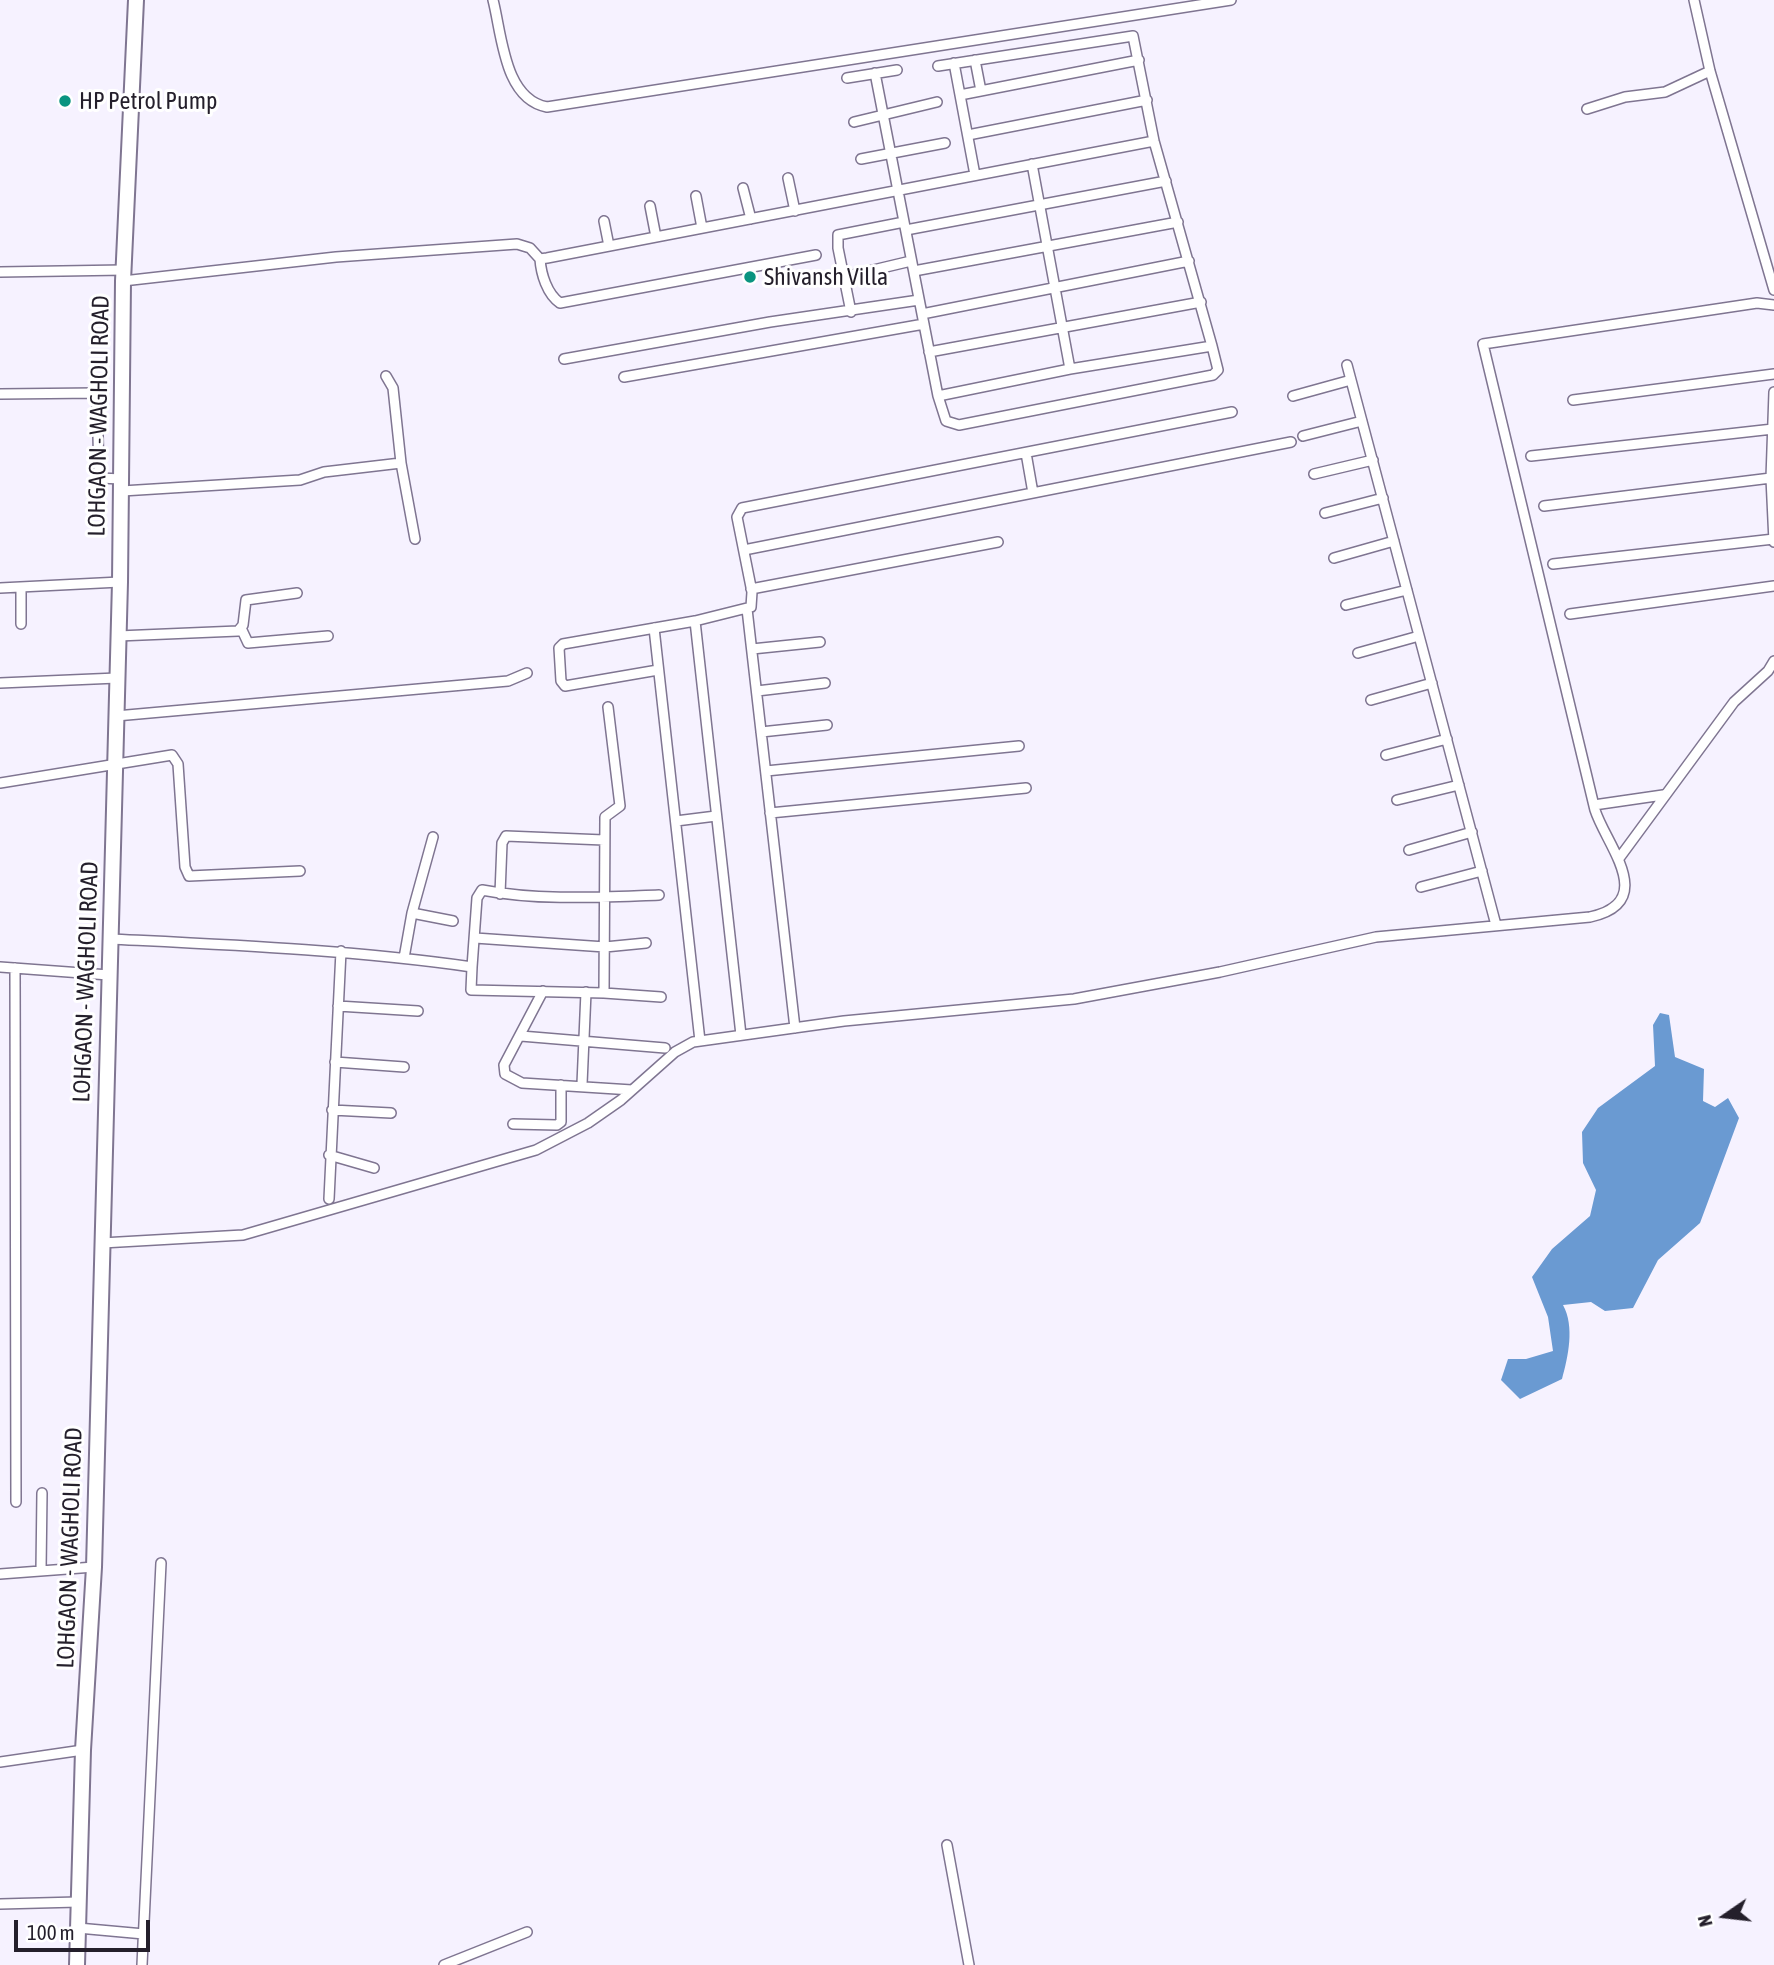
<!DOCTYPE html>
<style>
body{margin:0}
#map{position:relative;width:1774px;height:1965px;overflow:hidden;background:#f6f2ff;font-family:"Asap Condensed",sans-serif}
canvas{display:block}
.north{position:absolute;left:1690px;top:1881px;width:70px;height:70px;-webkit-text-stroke:5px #fff;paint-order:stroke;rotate:256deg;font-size:19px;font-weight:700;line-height:28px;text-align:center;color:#241f2b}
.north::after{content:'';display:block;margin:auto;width:24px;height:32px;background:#241f2b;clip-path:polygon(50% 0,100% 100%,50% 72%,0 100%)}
.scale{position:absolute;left:14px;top:1920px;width:136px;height:32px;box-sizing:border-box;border:4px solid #241f2b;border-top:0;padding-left:9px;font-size:21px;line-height:24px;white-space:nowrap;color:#241f2b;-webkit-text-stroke:5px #fff;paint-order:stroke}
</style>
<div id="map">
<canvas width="1774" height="1965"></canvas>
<div class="north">N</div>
<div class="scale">100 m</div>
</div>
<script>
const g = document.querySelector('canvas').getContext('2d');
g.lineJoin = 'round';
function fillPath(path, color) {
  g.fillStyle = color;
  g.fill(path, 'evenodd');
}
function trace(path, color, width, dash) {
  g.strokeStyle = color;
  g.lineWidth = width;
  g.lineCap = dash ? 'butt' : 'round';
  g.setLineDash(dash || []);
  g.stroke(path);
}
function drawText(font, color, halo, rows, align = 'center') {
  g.font = font + ' "Asap Condensed",sans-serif';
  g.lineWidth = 6;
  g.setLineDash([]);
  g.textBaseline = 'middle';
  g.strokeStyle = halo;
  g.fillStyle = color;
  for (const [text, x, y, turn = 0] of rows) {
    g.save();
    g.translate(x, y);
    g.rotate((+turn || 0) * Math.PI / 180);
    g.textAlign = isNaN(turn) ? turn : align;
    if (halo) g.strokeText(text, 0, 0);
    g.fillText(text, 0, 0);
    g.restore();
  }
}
const water = new Path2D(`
 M1660 1013 1669 1015 1675 1057 1704 1069 1703 1101 1715 1107 1728 1098 1739 1118 1700 1223 1658 1260 1633 1308 1605 1311 1591 1302 1563 1305C1575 1327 1568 1357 1562 1379L1520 1399 1501 1380 1508 1359H1526L1553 1351 1548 1317 1532 1277 1552 1249 1590 1216 1596 1190 1583 1163 1582 1132 1598 1108 1655 1066 1653 1025Z`);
const street = new Path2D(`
 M493 0C502 35 504 99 547 107L1231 0
 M1694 0 1710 71 1774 290
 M975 60 981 91
 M954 63 975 175
 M875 73 938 396 1070 369 1212 346 1154 141 1133 36 938 66
 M847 78 897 70
 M960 95 1139 60
 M1587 109 1625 97 1665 92 1710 71
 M854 122 937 102
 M968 135 1147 100
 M861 159 945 143
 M1032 164 1070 369
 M788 178 795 211
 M743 188 751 219
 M696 196 702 228
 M650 206 656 237
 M604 221 609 246
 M906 230 1166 181
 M540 259C541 274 547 294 560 303L816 255
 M914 271 1178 222
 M0 272 124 270
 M844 277 911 261
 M123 281 336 257 517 244 530 248 540 259 547 258 1154 141
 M851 312 838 248V235L904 222
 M922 314 1189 261
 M929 352 1201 302
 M564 359 770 322 919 300
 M1347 365 1496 925
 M624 377 924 324
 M1774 392 1771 478 1774 542
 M0 394 97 393 99 478 122 479
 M938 396 946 421 959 425 1213 375 1218 370 1212 346
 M1293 396 1351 380
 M1573 400 1774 374
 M1303 436 1362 421
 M1026 453 1033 493
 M1531 456 1773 429
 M401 463 415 539
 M1314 474 1373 460
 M122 491 300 480 324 472 401 463 393 388 386 376
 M1544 506 1771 478
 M1325 513 1383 498
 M744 550 1291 442
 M1334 558 1394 541
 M1553 564 1774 539
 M21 587V624
 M0 588 120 582
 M751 589 998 542
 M1346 605 1407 590
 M747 609 795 1028
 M1570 614 1774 586
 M695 621 741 1035
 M241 628 248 643 328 636
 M654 628 700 1041
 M118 636 238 631 243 625 246 600 297 593
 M752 649 820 642
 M1358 653 1419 636
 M658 670 565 686 561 681 559 648 563 644 695 621 751 607 752 592 737 517 742 508 1232 412
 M0 683 117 678
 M757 691 825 683
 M1371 700 1432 683
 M116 716 508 681 527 673
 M761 732 827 725
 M1386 755 1447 739
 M766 771 1019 746
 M0 783 172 755 178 764 185 867 189 876 300 871
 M1397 800 1459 785
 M1594 805 1663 795
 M770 813 1026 788
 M676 821 716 816
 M1409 850 1472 832
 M1620 857 1734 702 1768 671 1774 661
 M1421 887 1482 871
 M500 894 502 843 506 836 604 840
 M412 913 453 921
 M475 938 605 947 646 943
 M110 939C231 945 352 950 472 967L471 990 604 993 605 817 620 806 608 707
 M404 958 412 913 433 837
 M0 967 109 975
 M472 967 477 898 482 890C539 901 601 897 659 895
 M15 968 16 1502
 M543 991 504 1065 505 1074 522 1083 632 1090
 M604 993 661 997
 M338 1006 418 1011
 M521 1036 665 1048
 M335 1062 404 1067
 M582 1084 586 992
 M332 1110 391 1113
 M513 1124 557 1125 561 1122V1085
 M329 1155 374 1168
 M329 1199 341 951
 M102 1243 243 1235 536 1150 588 1123 621 1100 675 1052 693 1042 844 1021 1074 999 1220 972 1376 937 1590 917C1659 902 1606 845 1595 810L1483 344 1757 303 1774 305
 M41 1570 42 1493
 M0 1574 94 1567
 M0 1762 83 1750
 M947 1845 969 1965
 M0 1904 78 1902
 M78 1928 144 1934
 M142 1965 161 1563
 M444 1965 527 1932`);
const primary = new Path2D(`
 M77 1965 83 1750 94 1567 120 582 123 281 136 0`);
const markers = [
 [65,101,7,"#0a9480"],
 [750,277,7,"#0a9480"]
];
const poiNames = [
 ["HP Petrol Pump",79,101],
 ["Shivansh Villa",764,277]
];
const streetNames = [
 ["LOHGAON - WAGHOLI ROAD",99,416,-89],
 ["LOHGAON - WAGHOLI ROAD",86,982,-88],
 ["LOHGAON - WAGHOLI ROAD",70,1548,-88]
];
fillPath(water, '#6a9ad2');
trace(street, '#7f7591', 12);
trace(primary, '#7f7591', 18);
trace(street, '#fff', 9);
trace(primary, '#fff', 14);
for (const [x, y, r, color] of markers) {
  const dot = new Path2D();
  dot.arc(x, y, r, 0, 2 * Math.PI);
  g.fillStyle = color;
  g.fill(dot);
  trace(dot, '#fff', 2.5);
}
drawText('24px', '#241f2b', '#fff', poiNames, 'left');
drawText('24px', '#241f2b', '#fff', streetNames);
</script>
